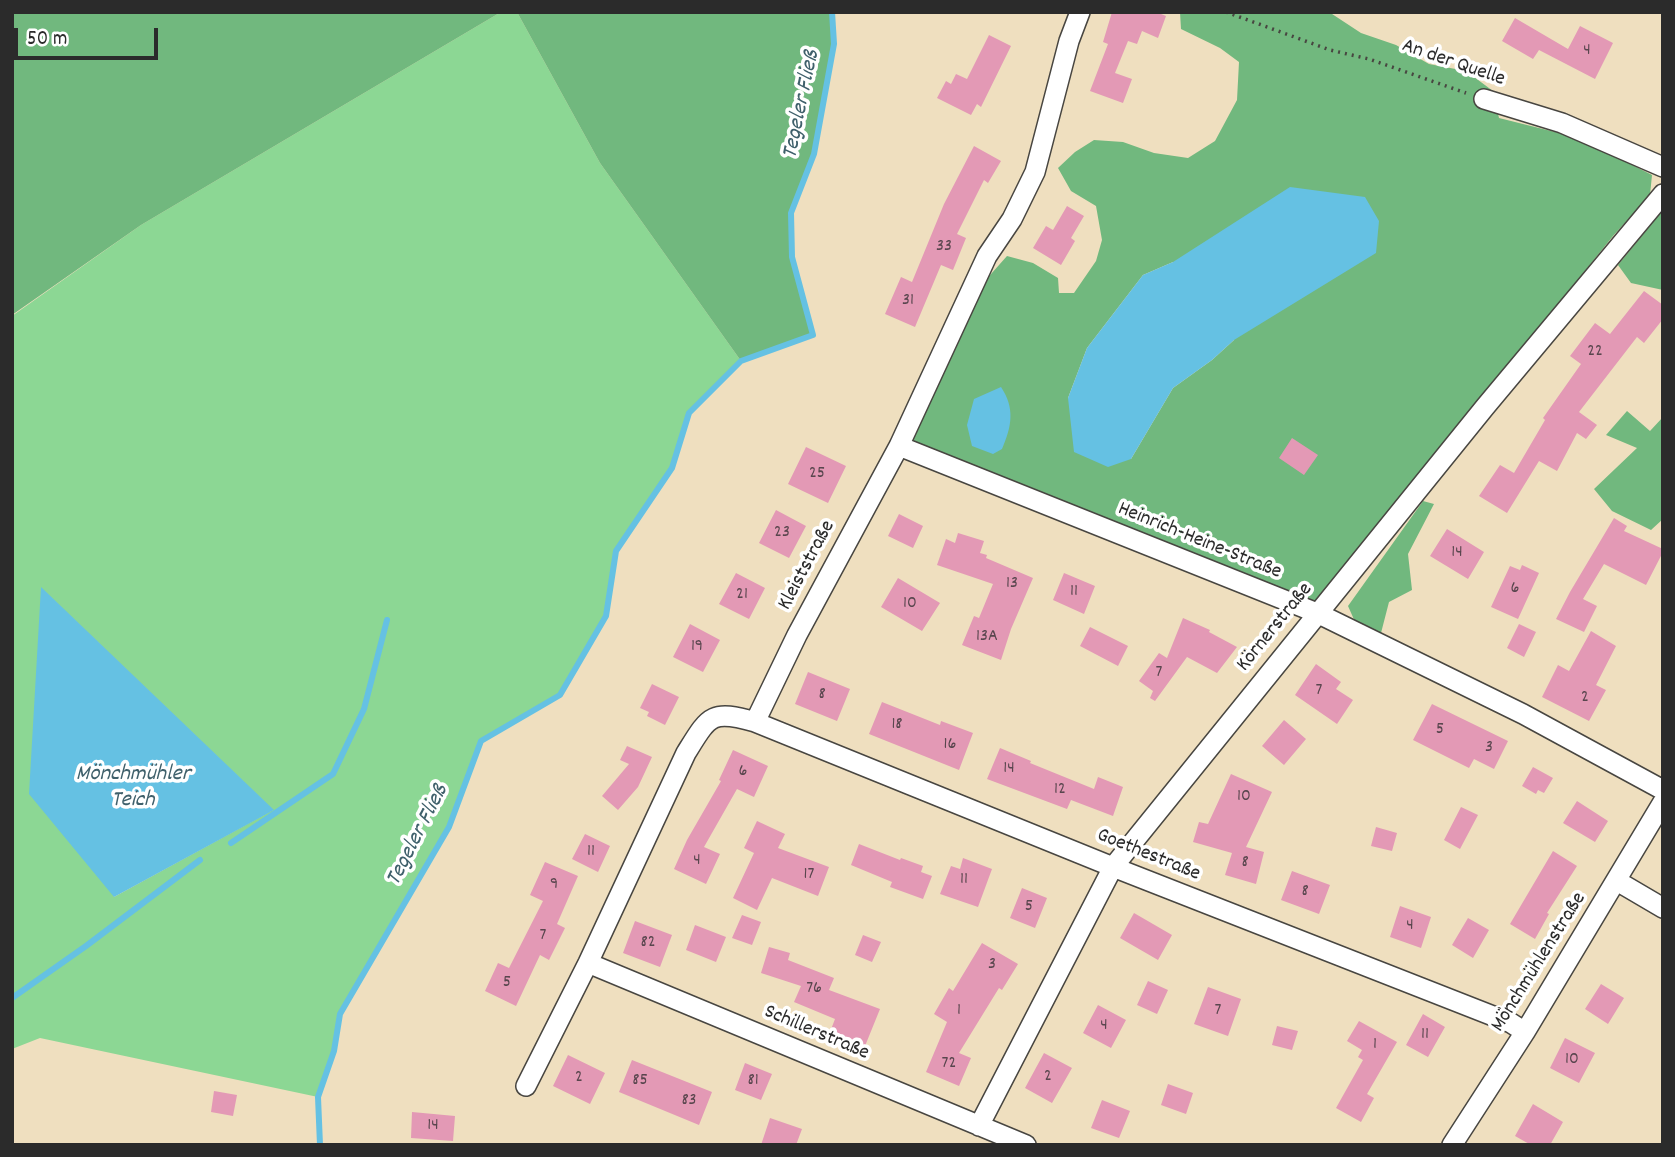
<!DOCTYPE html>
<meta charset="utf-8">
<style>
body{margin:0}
#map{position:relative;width:1675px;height:1157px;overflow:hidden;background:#efdfbf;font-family:Dekko,sans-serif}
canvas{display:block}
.frame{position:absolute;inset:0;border:14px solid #2b2b2b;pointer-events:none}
.scale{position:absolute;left:14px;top:28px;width:144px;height:32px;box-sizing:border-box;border:4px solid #2b2b2b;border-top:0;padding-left:9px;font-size:21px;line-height:24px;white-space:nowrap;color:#2b2b2b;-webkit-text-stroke:5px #fff;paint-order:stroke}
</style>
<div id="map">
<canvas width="1675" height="1157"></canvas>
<div class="frame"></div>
<div class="scale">50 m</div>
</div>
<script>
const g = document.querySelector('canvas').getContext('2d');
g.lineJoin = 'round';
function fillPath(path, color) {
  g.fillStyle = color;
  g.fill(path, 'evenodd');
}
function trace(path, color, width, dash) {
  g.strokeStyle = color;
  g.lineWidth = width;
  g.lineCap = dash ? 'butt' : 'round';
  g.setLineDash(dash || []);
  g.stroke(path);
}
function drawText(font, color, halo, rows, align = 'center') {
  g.font = font + ' Dekko,sans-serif';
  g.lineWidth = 7;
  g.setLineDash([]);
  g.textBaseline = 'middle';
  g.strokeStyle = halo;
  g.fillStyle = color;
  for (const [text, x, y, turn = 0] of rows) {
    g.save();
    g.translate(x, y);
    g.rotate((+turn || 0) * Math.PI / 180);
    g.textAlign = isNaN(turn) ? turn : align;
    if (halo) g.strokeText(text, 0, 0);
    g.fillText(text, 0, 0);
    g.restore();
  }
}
const green = new Path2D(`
 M501 12H517L600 163 741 361 689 413 672 468 616 551 606 616 560 695 481 741 449 827 340 1014 334 1051 318 1097 40 1038 12 1049V316L141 225ZM41 588 273 810 114 897Z`);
const forest = new Path2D(`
 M12 12H501L141 225 12 315Z
 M517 12H832L834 44 814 154 791 213 792 257 813 335 741 361 600 163Z
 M1180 12H1329L1361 33 1396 45 1429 64 1466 71 1493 91 1499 118 1579 138 1652 175 1650 195 1613 236 1315 607 914 443 906 433 983 283 1007 256 1033 263 1058 278 1059 293H1074L1096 261 1102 240 1096 206 1071 191 1058 168 1075 152 1094 140 1123 142 1154 153 1188 158 1215 141 1237 100 1239 62 1220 48 1181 29ZM1173 262 1234 340 1212 360 1173 388 1131 459 1068 398 1087 348 1143 275Z
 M1663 210V290L1631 283 1618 265Z
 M1627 411 1650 431 1663 417V519L1651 530 1612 511 1594 489 1637 448 1606 435Z
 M1423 501 1434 504 1408 554 1412 590 1389 602 1381 633 1356 624 1348 606Z`);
const water = new Path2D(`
 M1290 187 1365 197 1379 221 1376 253 1234 340 1212 360 1173 388 1131 459 1108 467 1074 452 1068 398 1087 348 1143 275 1173 262Z
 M1001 387C1015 408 1012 426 1002 449L993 454 972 446 967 425 974 399Z
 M41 587 274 810 114 897 29 794Z`);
const stream = new Path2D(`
 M231 843 333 774 364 709 387 620
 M12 998 86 946 200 860
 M320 1145 318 1097 334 1051 340 1014 449 827 481 741 560 695 606 616 616 551 672 468 689 413 741 361 813 335 792 257 791 213 814 154 834 44 832 12`);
const building = new Path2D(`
 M1112 12H1156L1166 16 1158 38 1142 31 1137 44 1128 41 1115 73 1132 79 1123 103 1090 91 1108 44 1103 42Z
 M1515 18 1568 49 1580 26 1613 43 1595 79 1539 50 1533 59 1502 41Z
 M989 35 1011 46 981 107 977 104 971 115 937 98 946 81 951 84 956 74 967 79Z
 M974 146 1001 161 988 183 984 180 957 234 966 238 953 270 941 265 915 327 885 314 901 277 912 282 944 204Z
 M1067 206 1084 216 1071 238 1075 241 1061 265 1033 248 1046 226 1053 230Z
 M1644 291 1663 305V319L1644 343 1637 337 1579 412 1597 425 1586 439 1577 433 1557 471 1539 461 1507 513 1479 496 1500 465 1514 473 1545 420 1543 418 1581 364 1570 356 1595 323 1610 334Z
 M1292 438 1318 455 1304 475 1279 458Z
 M806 447 846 466 828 503 788 484Z
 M776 510 806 526 789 558 759 543Z
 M899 514 923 526 913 548 888 536Z
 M1614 518 1627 526 1624 531 1663 549V552L1646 585 1604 564 1583 599 1597 606 1584 632 1556 619 1570 592Z
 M1447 529 1484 552 1468 579 1430 556Z
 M958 533 984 541 980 553 987 555 986 558 1033 578 1011 629 1001 660 962 645 974 616 979 618 993 584 937 565 946 539 955 543Z
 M1522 565 1539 573 1518 619 1491 607 1510 566 1520 570Z
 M736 573 765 588 749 619 719 604Z
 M1064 573 1095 586 1084 614 1053 600Z
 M898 578 940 603 922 631 881 607Z
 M1183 618 1210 630 1209 632 1237 647 1217 673 1187 657 1155 701 1150 698 1153 691 1139 681 1159 653 1167 658Z
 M690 624 720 640 703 672 673 657Z
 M1519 624 1536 632 1524 657 1507 648Z
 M1090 627 1128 646 1118 666 1080 646Z
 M1591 631 1616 646 1596 685 1606 690 1589 721 1542 697 1558 665 1569 671Z
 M1316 664 1341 682 1336 689 1353 700 1337 724 1295 695Z
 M808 672 850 689 837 721 795 704Z
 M652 684 679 697 665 725 647 716 649 712 640 708Z
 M882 702 940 725 941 721 973 733 959 770 869 734Z
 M1432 704 1508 741 1494 769 1474 759 1469 768 1413 740Z
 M1284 720 1306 739 1284 765 1262 746Z
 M627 746 652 757 638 787 618 810 602 796 629 764 620 760Z
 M1000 748 1031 761 1030 763 1094 789 1098 777 1123 787 1113 816 1071 800 1067 809 987 779Z
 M733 750 768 766 754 797 737 789 704 847 720 854 706 884 674 869 687 840 721 781 719 780Z
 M1533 767 1553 778 1544 793 1538 790 1536 794 1522 786Z
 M1231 774 1272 792 1246 847 1264 852 1256 884 1225 875 1232 853 1193 842 1199 822 1208 824Z
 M1577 801 1608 821 1595 842 1563 823Z
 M1461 807 1478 815 1460 849 1444 840Z
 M757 821 785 834 778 848 829 867 818 896 772 878 757 910 733 898 754 853 744 848Z
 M1376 827 1397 833 1392 851 1371 846Z
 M585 834 610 846 598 872 572 859Z
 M859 844 900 860 901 858 923 866 921 872 932 876 923 899 890 887 892 882 851 865Z
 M1553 851 1577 866 1547 913 1549 914 1535 939 1510 924Z
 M963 858 992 869 978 907 940 894 951 866 960 869Z
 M545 862 578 876 557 924 565 928 549 960 540 955 516 1006 485 991 498 963 509 968 543 901 530 895Z
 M1292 871 1330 885 1319 914 1281 900Z
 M1022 888 1047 898 1035 928 1010 918Z
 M1400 906 1431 917 1421 948 1390 937Z
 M1134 913 1172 935 1158 960 1120 938Z
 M742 915 761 922 752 945 732 938Z
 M1468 918 1489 930 1473 958 1452 945Z
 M635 921 672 935 660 967 623 953Z
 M695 925 726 937 716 962 686 950Z
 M863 935 881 942 872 962 855 955Z
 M982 943 1018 964 1002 990 999 988 959 1053 971 1058 959 1086 926 1072 947 1022 934 1014 949 988 953 991Z
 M769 947 790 953 788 960 834 978 829 990 880 1009 865 1046 830 1032 835 1019 794 1002 801 986 761 973Z
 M1148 981 1168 990 1157 1014 1137 1005Z
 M1601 984 1624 998 1608 1024 1585 1009Z
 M1208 987 1241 999 1228 1036 1194 1024Z
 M1098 1005 1126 1020 1111 1048 1083 1033Z
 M1423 1014 1445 1027 1428 1057 1406 1045Z
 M1359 1021 1397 1042 1367 1094 1374 1098 1361 1122 1336 1108 1363 1060 1358 1057 1362 1050 1347 1041Z
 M1277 1026 1298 1031 1292 1050 1272 1045Z
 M1565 1038 1595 1053 1579 1083 1550 1068Z
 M1044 1053 1072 1068 1052 1103 1025 1088Z
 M568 1055 605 1073 590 1104 553 1086Z
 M632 1060 712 1092 699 1125 619 1092Z
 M745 1063 772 1074 761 1100 735 1090Z
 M1168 1084 1193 1093 1186 1114 1161 1105Z
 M214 1091 237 1095 233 1116 211 1112Z
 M1102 1100 1130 1111 1119 1138 1091 1128Z
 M1533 1104 1563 1122 1550 1145H1531L1515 1136Z
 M412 1112 455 1116 453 1141 411 1138Z
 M770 1118 802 1129 796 1145H761Z`);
const path = new Path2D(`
 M1226 12 1330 50 1369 59 1466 93`);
const minor = new Path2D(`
 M1484 99 1562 123 1663 167
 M899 446 1317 613 1523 714 1663 790
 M755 722 1113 867 1511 1023 1525 1032
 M1617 881 1663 908
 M588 963 1026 1145
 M526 1086 588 963 686 753C709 716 711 709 755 722L797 635 899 446 987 256 1012 219 1035 172 1069 41 1080 12
 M979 1126 1113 867 1485 407 1663 194
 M1452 1145 1525 1032 1663 802`);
const numberNames = [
 ["4",1587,52],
 ["33",944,248],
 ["31",908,302],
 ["22",1595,353],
 ["25",817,475],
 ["23",782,534],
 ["14",1457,554],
 ["13",1012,585],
 ["6",1515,590],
 ["11",1074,593],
 ["21",742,596],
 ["10",910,605],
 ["13A",987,638],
 ["19",697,648],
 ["7",1159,674],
 ["7",1319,692],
 ["8",822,696],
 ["2",1585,699],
 ["18",897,726],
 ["5",1440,731],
 ["16",950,746],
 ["3",1489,749],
 ["14",1009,770],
 ["6",743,773],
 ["12",1060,791],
 ["10",1244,798],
 ["11",591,853],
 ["4",697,862],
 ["8",1245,864],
 ["17",809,876],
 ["11",964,881],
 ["9",554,886],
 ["8",1305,893],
 ["5",1029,908],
 ["4",1410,927],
 ["7",543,937],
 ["82",648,944],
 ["3",992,966],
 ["5",507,984],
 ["76",814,990],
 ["1",959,1012],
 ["7",1218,1012],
 ["4",1104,1027],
 ["11",1425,1036],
 ["1",1375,1046],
 ["10",1572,1061],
 ["72",949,1065],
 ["2",1048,1078],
 ["2",579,1079],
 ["85",640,1082],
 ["81",753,1082],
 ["83",689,1102],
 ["14",433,1127]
];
const streetNames = [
 ["An der Quelle",1453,64,19],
 ["Heinrich-Heine-Straße",1199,542,22],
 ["Kleiststraße",808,566,-62],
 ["Körnerstraße",1276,628,-51],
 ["Goethestraße",1148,856,22],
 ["Mönchmühlenstraße",1540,963,-58],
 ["Schillerstraße",816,1034,23]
];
const waterNames = [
 ["Tegeler Fließ",803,105,-78],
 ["Mönchmühler",133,776],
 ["Teich",133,802],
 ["Tegeler Fließ",419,836,-63]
];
fillPath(green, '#8cd794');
fillPath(forest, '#71b87e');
fillPath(water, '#65c1e3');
trace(stream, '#65c1e3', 6);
fillPath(building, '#e399b5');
trace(minor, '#484641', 22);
trace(path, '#484641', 3.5, [2, 5]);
trace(minor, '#fff', 19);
drawText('18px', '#59464e', null, numberNames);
drawText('21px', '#2b2b2b', '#fff', streetNames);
drawText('italic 23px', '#3f606b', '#fff', waterNames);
</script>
